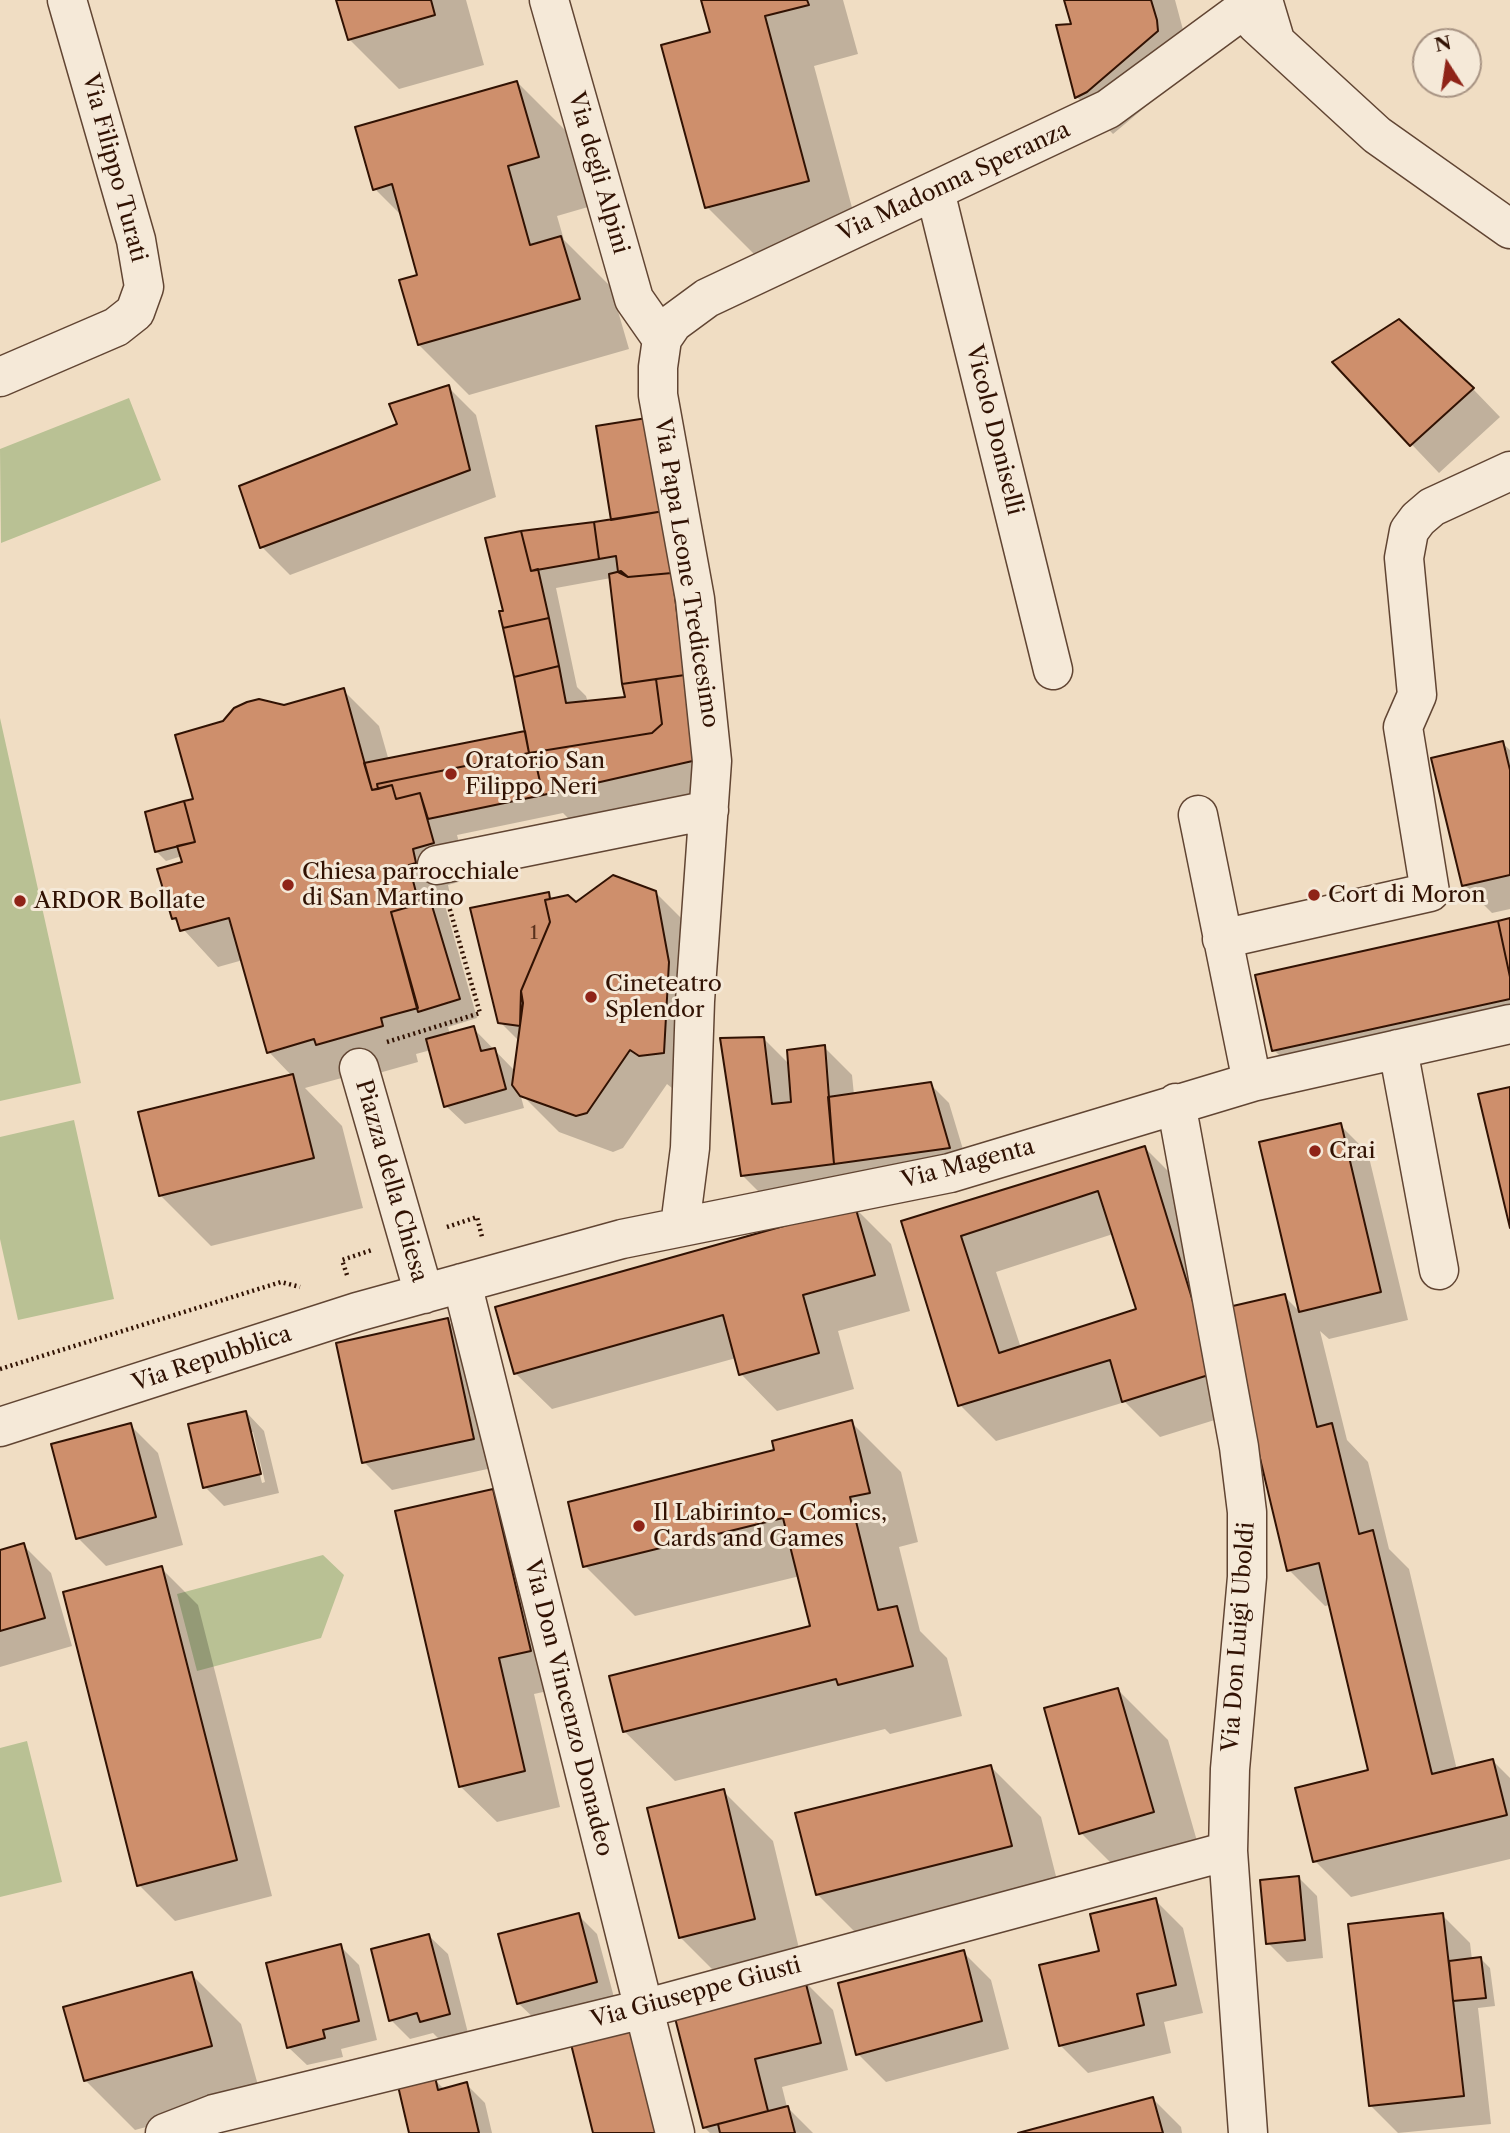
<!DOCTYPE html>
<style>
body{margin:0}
#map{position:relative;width:1510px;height:2133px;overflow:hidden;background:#f0ddc3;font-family:"Libre Caslon Text",serif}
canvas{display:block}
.north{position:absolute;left:1412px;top:28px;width:70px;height:70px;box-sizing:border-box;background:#f5e9d8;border:2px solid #a79383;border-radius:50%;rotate:348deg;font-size:19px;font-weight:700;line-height:28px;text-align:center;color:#311203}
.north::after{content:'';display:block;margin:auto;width:24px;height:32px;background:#8f2418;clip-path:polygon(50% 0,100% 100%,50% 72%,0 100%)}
</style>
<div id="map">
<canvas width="1510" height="2133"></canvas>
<div class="north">N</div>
</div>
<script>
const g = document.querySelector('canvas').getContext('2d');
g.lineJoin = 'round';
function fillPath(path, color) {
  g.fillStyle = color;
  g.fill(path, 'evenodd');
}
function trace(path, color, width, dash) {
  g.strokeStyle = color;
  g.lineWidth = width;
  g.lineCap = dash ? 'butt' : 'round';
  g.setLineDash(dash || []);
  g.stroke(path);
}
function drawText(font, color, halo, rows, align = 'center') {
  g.font = font + ' "Libre Caslon Text",serif';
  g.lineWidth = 6;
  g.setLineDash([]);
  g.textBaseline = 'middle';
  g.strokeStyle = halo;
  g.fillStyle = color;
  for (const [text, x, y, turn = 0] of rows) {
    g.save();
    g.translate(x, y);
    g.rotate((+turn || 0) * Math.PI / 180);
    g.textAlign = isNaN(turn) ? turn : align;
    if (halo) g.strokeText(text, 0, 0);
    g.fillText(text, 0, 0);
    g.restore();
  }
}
const green = new Path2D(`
 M129 398 161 480 1 543 0 449Z
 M0 718 81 1083 0 1101Z
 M74 1120 114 1299 18 1320 0 1239V1137Z
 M323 1555 344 1575 321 1638 197 1671 177 1594Z
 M27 1741 62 1882 0 1897V1748Z`);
const shadow = new Path2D(`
 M338 0H466L484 65 399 89 349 39Z
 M703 0H843L858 54 814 66 858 230 757 257 707 207 712 33Z
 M1066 0H1175L1193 67 1113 134 1077 97 1059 27 1073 26Z
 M517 82 567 132 588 207 557 216 564 240 611 287 629 349 469 395 419 345 420 276 403 217 375 189Z
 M1334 363 1473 389 1500 417 1439 473Z
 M448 387 476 415 496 497 290 575 262 547 399 425Z
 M652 419 724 788 572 822 563 813 457 835 469 879 448 885 451 899 444 902 477 1018 448 1027 450 1035 473 1028 513 1069 515 1076 520 1042 500 1022 548 894 554 900 576 905 655 892 692 929 677 1092 667 1084 623 1148 613 1152 559 1132 520 1093 524 1108 465 1124 446 1106 431 1050 416 1054 418 1062 354 1080 349 1076 305 1088 342 1126 363 1208 211 1246 161 1196 292 1076 269 1052 243 960 218 967 173 918 184 863 182 856 166 861 157 852 147 813 195 800 284 706 343 690 379 726 389 761 526 732 505 612 487 539 613 521ZM611 578 627 699 588 703 586 696 577 687 556 588Z
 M1502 743 1510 750V909L1492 913 1464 885Z
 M1510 921V1032L1302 1078 1274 1050Z
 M764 1039 790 1065 824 1047 852 1075 854 1095 930 1084 949 1103 968 1166 771 1204 743 1176Z
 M1340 1125 1368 1153 1408 1320 1329 1339 1320 1331 1347 1440 1368 1462 1389 1549 1409 1569 1457 1770 1493 1761 1510 1778V1859L1351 1897 1315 1861 1371 1772 1330 1605 1325 1606 1289 1570 1250 1409 1160 1437 1125 1402 996 1441 960 1405 903 1222 1145 1148 1181 1184 1237 1366 1284 1296 1301 1313 1261 1144ZM1113 1234 1138 1310 1021 1348 996 1272Z
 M855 1208 891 1244 910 1311 838 1331 854 1389 777 1411 741 1374 736 1358 552 1409 515 1373Z
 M447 1320 475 1348 501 1466 392 1490 364 1462Z
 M246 1412 264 1431 279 1493 224 1506 205 1487ZM249 1432H253L265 1482 262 1483Z
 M851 1422 901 1472 918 1542 899 1547 920 1631 947 1658 962 1716 890 1734 885 1729 675 1781 624 1731 812 1628 800 1576 635 1616 585 1566 776 1451Z
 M130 1425 158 1453 183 1545 106 1566 78 1538Z
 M492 1491 529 1527 566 1687 534 1694 560 1807 497 1822 460 1786Z
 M23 1545 51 1573 72 1646 0 1667V1552Z
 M161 1568 198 1605 272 1896 175 1921 139 1885Z
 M1118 1690 1168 1740 1203 1862 1131 1883 1081 1833Z
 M991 1767 1041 1817 1061 1896 867 1944 817 1894Z
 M723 1791 773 1841 804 1969 730 1987 680 1937Z
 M1298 1877 1317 1896 1323 1958 1287 1962 1268 1943Z
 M1155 1900 1183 1928 1203 2013 1164 2022 1171 2053 1088 2073 1060 2045 1101 1952Z
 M578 1915 597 1934 615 2001 537 2021 518 2003Z
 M1442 1915 1470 1943 1472 1960 1481 1959 1490 1968 1495 2006 1478 2008 1491 2124 1398 2133 1371 2106Z
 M429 1936 448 1954 468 2033 440 2040 433 2033 410 2039 391 2020Z
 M340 1946 359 1965 377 2040 341 2049 343 2057 307 2065 288 2047Z
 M963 1952 991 1980 1009 2049 886 2082 858 2054Z
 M191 1974 241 2024 261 2096 135 2130 85 2080Z
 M805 1982 833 2010 848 2070 782 2087 787 2107 813 2133H710L704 2127Z
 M434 2079 445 2090 466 2084 485 2103 492 2133H411Z
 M1153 2099 1181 2127 1182 2133H1024Z`);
const building = new Path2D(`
 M336 0H431L435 15 348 40Z
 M701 0H807L809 5 765 16 809 181 705 208 661 45 710 32Z
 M1064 0H1151L1157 20 1158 31 1087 92 1075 98 1056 25 1071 24Z
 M517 81 539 157 508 166 530 245 561 236 580 299 418 345 399 280 417 275 392 184 373 190 355 127Z
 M1399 319 1474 388 1410 446 1332 362Z
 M449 385 470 470 260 548 239 486 397 424 389 404Z
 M653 417 664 511 611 520 596 426Z
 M664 511 672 573 628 577 618 572 616 556 599 559 594 522Z
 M594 522 599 559 531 571 521 531Z
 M521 531 531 571 538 569 549 618 503 628 499 611H503L485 538Z
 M621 571 628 577 672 573 685 675 622 684 609 574Z
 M549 618 559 666 514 677 503 628Z
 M559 666 566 703 625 697 622 684 656 679 662 724 652 733 529 753 514 677Z
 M685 675 697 760 543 795 536 764 530 762 529 753 652 733 662 724 656 679Z
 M344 688 372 790 392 785 396 799 420 793 434 843 413 849 416 863 409 865 419 904 391 912 418 1008 381 1018 383 1026 316 1045 314 1039 267 1053 229 918 180 931 176 918 172 919 157 869 182 862 177 846 195 842 184 801 193 799 175 735 223 721 234 708 247 702 259 699 284 705Z
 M525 731 529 753 377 784 378 789 372 790 364 763Z
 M1503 741 1510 770V875L1462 886 1431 758Z
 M529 753 530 762 536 764 543 795 428 819 420 793 396 799 392 785 378 789 377 784Z
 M184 801 195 842 155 852 145 812Z
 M613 875 656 891 669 962 664 1053 639 1056 630 1050 587 1113 576 1116 520 1096 512 1085 523 1003 521 991 550 922 545 900 568 895 576 902Z
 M549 892 550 899 545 900 550 922 521 991 520 1026 498 1023 470 908Z
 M430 899 460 999 418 1012 391 912 419 904 418 900Z
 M1510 918V977L1498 921Z
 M1498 921 1510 977V999L1272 1051 1255 975Z
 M474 1026 481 1051 495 1048 506 1089 444 1107 426 1039Z
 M764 1037 772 1104 791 1102 787 1050 825 1045 834 1164 741 1176 720 1038Z
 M293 1074 314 1158 159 1196 138 1112Z
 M931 1082 950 1148 834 1164 828 1097Z
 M1510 1087V1228L1478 1094Z
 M1341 1123 1381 1292 1299 1312 1259 1142Z
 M1145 1146 1215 1373 1122 1402 1110 1360 958 1406 901 1221ZM1098 1191 1136 1309 999 1353 961 1236Z
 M855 1206 875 1275 803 1295 819 1353 739 1375 723 1315 514 1374 495 1307Z
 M1285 1294 1317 1427 1332 1423 1359 1534 1373 1530 1432 1774 1493 1759 1507 1815 1313 1862 1295 1788 1368 1770 1319 1563 1287 1571 1224 1308Z
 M448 1318 474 1439 362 1463 336 1343Z
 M246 1411 261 1474 203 1488 188 1424Z
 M852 1420 870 1493 850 1497 878 1610 897 1606 913 1666 838 1685 836 1679 623 1732 609 1676 810 1626 783 1518 583 1567 568 1502 774 1450 772 1441Z
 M131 1423 156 1517 76 1539 51 1444Z
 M493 1489 531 1651 499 1658 525 1771 459 1787 395 1511Z
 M24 1543 45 1618 0 1631V1550Z
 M162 1566 237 1860 137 1886 63 1592Z
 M1118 1688 1154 1812 1079 1834 1044 1708Z
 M991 1765 1012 1846 816 1895 795 1813Z
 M724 1789 755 1919 679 1938 647 1808Z
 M1299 1876 1305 1940 1266 1944 1260 1880Z
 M1156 1898 1176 1985 1137 1994 1144 2025 1059 2046 1039 1965 1099 1951 1090 1914Z
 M579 1913 597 1982 517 2004 498 1934Z
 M1443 1913 1464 2096 1369 2106 1348 1924Z
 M429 1934 450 2014 420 2022 417 2013 389 2021 371 1949Z
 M341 1944 359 2021 323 2030 325 2038 287 2048 266 1963Z
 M964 1950 982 2021 856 2055 838 1983Z
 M1481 1957 1486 1998 1453 2001 1449 1961Z
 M192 1972 212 2046 84 2081 63 2007Z
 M805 1980 821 2043 755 2059 768 2111 703 2128 674 2014Z
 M629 2024 656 2133H593L570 2040Z
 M435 2077 438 2090 467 2082 479 2133H409L398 2086Z
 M1153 2097 1163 2133H1018Z
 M788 2106 795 2133H720L718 2124Z`);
const path = new Path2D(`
 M387 1042 480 1013 448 903
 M447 1227 477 1217 482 1237
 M347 1275 342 1260 372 1250
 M0 1369 281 1282 300 1287`);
const minor = new Path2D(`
 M549 0 634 299 662 339
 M1256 24 1377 135 1510 229
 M935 191 1053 670
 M0 377 116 327 135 312 144 287 136 240 67 0
 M1198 815 1252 1082
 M437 865 709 810
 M1222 939 1430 892 1403 727 1417 695 1404 558 1409 531 1418 519 1432 507 1510 471
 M1398 1049 1439 1270
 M359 1068 424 1294
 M1176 1103 1239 1447 1247 1512V1577L1230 1769 1228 1851 1248 2133
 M680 1226 690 1148 695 1001 712 761 695 599 658 395V367L662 339 673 323 707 298 1108 109 1240 12 1263 0 1275 40
 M462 1283 675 2133
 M0 1427 357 1312 622 1239 950 1173 1252 1082 1510 1024
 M165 2133 214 2114 643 2009 1228 1851`);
const markers = [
 [451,774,7,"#8f2418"],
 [288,885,7,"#8f2418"],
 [1314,895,7,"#8f2418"],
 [20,901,7,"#8f2418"],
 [591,997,7,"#8f2418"],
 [1315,1151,7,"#8f2418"],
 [639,1526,7,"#8f2418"]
];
const numberNames = [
 ["1",534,934]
];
const streetNames = [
 ["Via Filippo Turati",114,168,75],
 ["Via degli Alpini",598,173,74],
 ["Via Madonna Speranza",954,182,-25],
 ["Vicolo Doniselli",994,430,76],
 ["Via Papa Leone Tredicesimo",686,573,81],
 ["Via Magenta",968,1164,-15],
 ["Piazza della Chiesa",391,1181,74],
 ["Via Repubblica",212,1359,-18],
 ["Via Don Luigi Uboldi",1239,1637,-86],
 ["Via Don Vincenzo Donadeo",568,1708,76],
 ["Via Giuseppe Giusti",696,1993,-15]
];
const poiNames = [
 ["Oratorio San",465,761],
 ["Filippo Neri",465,787],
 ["Chiesa parrocchiale",302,872],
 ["di San Martino",302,898],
 ["Cort di Moron",1328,895],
 ["ARDOR Bollate",34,901],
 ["Cineteatro",605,984],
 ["Splendor",605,1010],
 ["Crai",1329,1151],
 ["Il Labirinto - Comics,",653,1513],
 ["Cards and Games",653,1539]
];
fillPath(green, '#b9c194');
fillPath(shadow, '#0003');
fillPath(building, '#ce8f6c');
trace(building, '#311203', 2);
trace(minor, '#614533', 41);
trace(path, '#311203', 4.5, [2, 3.5]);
trace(minor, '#f5e9d8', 38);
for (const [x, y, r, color] of markers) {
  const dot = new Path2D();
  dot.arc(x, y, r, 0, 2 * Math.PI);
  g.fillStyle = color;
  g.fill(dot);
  trace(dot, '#f5e9d8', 2.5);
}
drawText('19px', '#58311d', null, numberNames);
drawText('23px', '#311203', '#f5e9d8', streetNames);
drawText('23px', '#311203', '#f5e9d8', poiNames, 'left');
</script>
